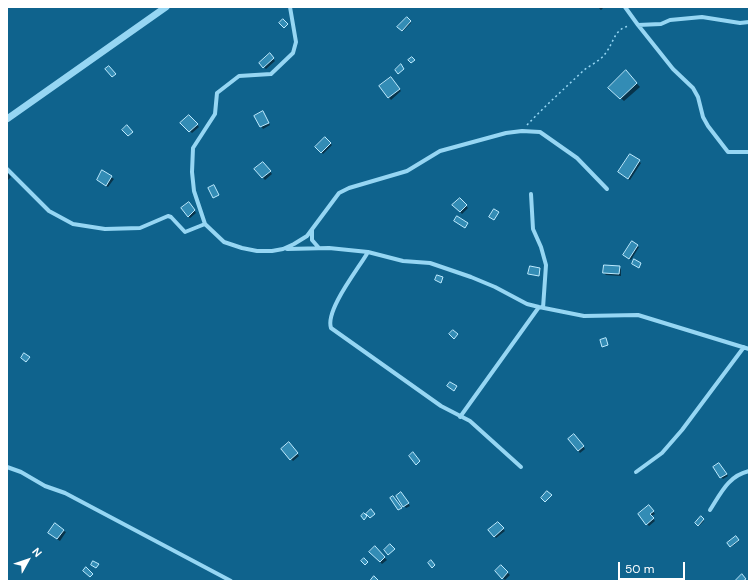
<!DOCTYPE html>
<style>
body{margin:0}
#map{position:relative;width:756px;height:588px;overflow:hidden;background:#0f638d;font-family:"DM Sans",sans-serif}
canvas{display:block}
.frame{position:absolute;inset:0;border:8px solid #fff;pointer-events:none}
.north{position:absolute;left:8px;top:540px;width:40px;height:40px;-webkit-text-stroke:3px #0f638d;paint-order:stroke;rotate:50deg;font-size:11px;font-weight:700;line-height:16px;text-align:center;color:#fff}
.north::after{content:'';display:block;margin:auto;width:14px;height:18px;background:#fff;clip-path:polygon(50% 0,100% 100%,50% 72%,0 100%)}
.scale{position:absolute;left:618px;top:562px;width:67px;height:18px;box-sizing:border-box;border:2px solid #fff;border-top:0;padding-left:5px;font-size:12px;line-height:14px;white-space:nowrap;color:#fff;-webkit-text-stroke:3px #0f638d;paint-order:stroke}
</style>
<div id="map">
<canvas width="756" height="588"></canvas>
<div class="frame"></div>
<div class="north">N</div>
<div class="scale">50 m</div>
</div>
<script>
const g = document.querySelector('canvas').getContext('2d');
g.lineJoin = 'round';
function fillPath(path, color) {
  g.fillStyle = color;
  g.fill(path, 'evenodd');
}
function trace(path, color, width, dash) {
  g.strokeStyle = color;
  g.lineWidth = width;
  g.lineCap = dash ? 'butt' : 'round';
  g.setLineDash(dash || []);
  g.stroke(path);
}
const shadow = new Path2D(`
 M598 7H604L601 10Z
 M407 19 411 23 403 31 399 27Z
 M270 55 275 61 266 69 260 63Z
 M629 75 640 87 624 101 609 88Z
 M393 81 401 91 391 100 380 87Z
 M264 115 270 125 263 129 255 117Z
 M189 116 199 127 192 133 182 123Z
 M325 138 332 145 323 154 317 147Z
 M630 155 641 163 630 180 621 174Z
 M265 165 272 174 265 180 256 169Z
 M7 172 11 177 7 181Z
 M103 172 114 179 108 187 100 182Z
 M460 199 468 208 462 214 454 205Z
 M191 206 196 213 190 218 188 216Z
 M637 246 639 247 631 260 626 257Z
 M619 267 621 269V276L606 275 604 273Z
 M576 437 585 449 580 453 569 439Z
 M291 446 299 456 293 461 291 459Z
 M721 466 728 476 723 479 721 477Z
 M403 496 410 506 406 508 397 497Z
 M651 509 655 514 651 516 655 521 649 526 647 524Z
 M701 518 704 521 699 526 696 523Z
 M498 523 505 531 496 538 490 531Z
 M64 531 66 532 60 541 51 535Z
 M736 538 739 541 731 547 728 543Z
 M375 548 387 560 382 564 371 552Z
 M501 566 510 575 505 580 496 571Z`);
const building = new Path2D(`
 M407 17 411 21 402 31 397 27Z
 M283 19 288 24 284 28 279 23Z
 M270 53 274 58 263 68 259 63Z
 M412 57 415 60 411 63 408 60Z
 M401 64 404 69 398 74 395 70Z
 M109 66 116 74 112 77 105 69Z
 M626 70 637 83 620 99 608 88Z
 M391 77 400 89 388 98 379 86Z
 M263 111 269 123 260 127 254 116Z
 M189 115 198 124 189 132 180 123Z
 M127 125 133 132 128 136 122 130Z
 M325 137 331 143 321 153 315 147Z
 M630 154 640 160 628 179 618 172Z
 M263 162 271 171 262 178 254 169Z
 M102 170 112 176 106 186 97 180Z
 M214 185 219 195 213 198 208 188Z
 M460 198 467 205 460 212 452 205Z
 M189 202 195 210 188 217 181 208Z
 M494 209 499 212 494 220 489 217Z
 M457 216 468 223 465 228 454 221Z
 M632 241 638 245 629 259 623 255Z
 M634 259 641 263 639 268 632 264Z
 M604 265 620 266 619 274 603 273Z
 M530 266 540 268 539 276 528 274Z
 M437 275 443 277 441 283 435 280Z
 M453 330 458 334 454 339 449 334Z
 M606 338 608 345 602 347 600 340Z
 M24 353 30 357 26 362 21 358Z
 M450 382 457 386 454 391 447 386Z
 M574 434 584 446 578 451 568 439Z
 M289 442 298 453 290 460 281 449Z
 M413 452 420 461 416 465 409 456Z
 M719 463 727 474 720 478 713 467Z
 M547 491 552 495 545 502 541 498Z
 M401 492 409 503 403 507 396 496Z
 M393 496 402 508 398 510 390 498Z
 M649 505 654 511 650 514 654 518 646 525 638 514Z
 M371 509 375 514 370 518 366 514Z
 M364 513 367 516 364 520 361 516Z
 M701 516 704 519 698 526 695 523Z
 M498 522 504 528 494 537 488 530Z
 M55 523 64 530 57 539 48 533Z
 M736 536 739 540 730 547 727 543Z
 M390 544 395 549 388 555 384 550Z
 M375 546 385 557 380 562 369 552Z
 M364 558 368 562 365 565 361 561Z
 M431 560 435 565 432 568 428 563Z
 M93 561 99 564 96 568 91 565Z
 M501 565 508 572 502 579 495 571Z
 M86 567 93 574 90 577 83 571Z
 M742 574 746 579 743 581H735Z
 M374 576 379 581H370Z`);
const path = new Path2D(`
 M527 125C545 106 564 89 583 71 590 65 600 61 605 54 614 43 614 28 630 26`);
const minor = new Path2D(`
 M290 7 296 42 293 53 271 74 239 76 217 93 215 114 193 148 192 172 194 191 205 224 224 242 242 248 257 251H272L283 249 294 244 307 236 339 193 349 188 407 171 440 151 506 133 522 131 540 132 577 158 607 189
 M625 7 638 25 661 24 670 20 702 17 740 23 749 22
 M638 25 673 69 693 88 698 97 703 117 708 126 728 152H749
 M7 169 49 211 73 224 105 229 140 228 168 216 171 217 185 232 205 224
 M531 194 533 229 541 247 546 265 543 308
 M312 230V240L319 248
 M287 249 329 248 368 252 403 261 430 263 471 277 495 287 527 304 539 307 584 316 638 315 749 349
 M368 252C359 268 325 310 331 328L441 406 470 421 521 467
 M460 417 539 307
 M7 467 21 472 45 486 65 493 231 581
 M636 472 662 453 682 430 744 347
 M710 510C721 493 728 476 749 471`);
const tertiary = new Path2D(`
 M7 119 166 7`);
fillPath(shadow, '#0007');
fillPath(building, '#338cb5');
trace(building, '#bdeafe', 1);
trace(path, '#96d6f3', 1.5, [2, 3]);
trace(minor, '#96d6f3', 4);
trace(tertiary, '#96d6f3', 7);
</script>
